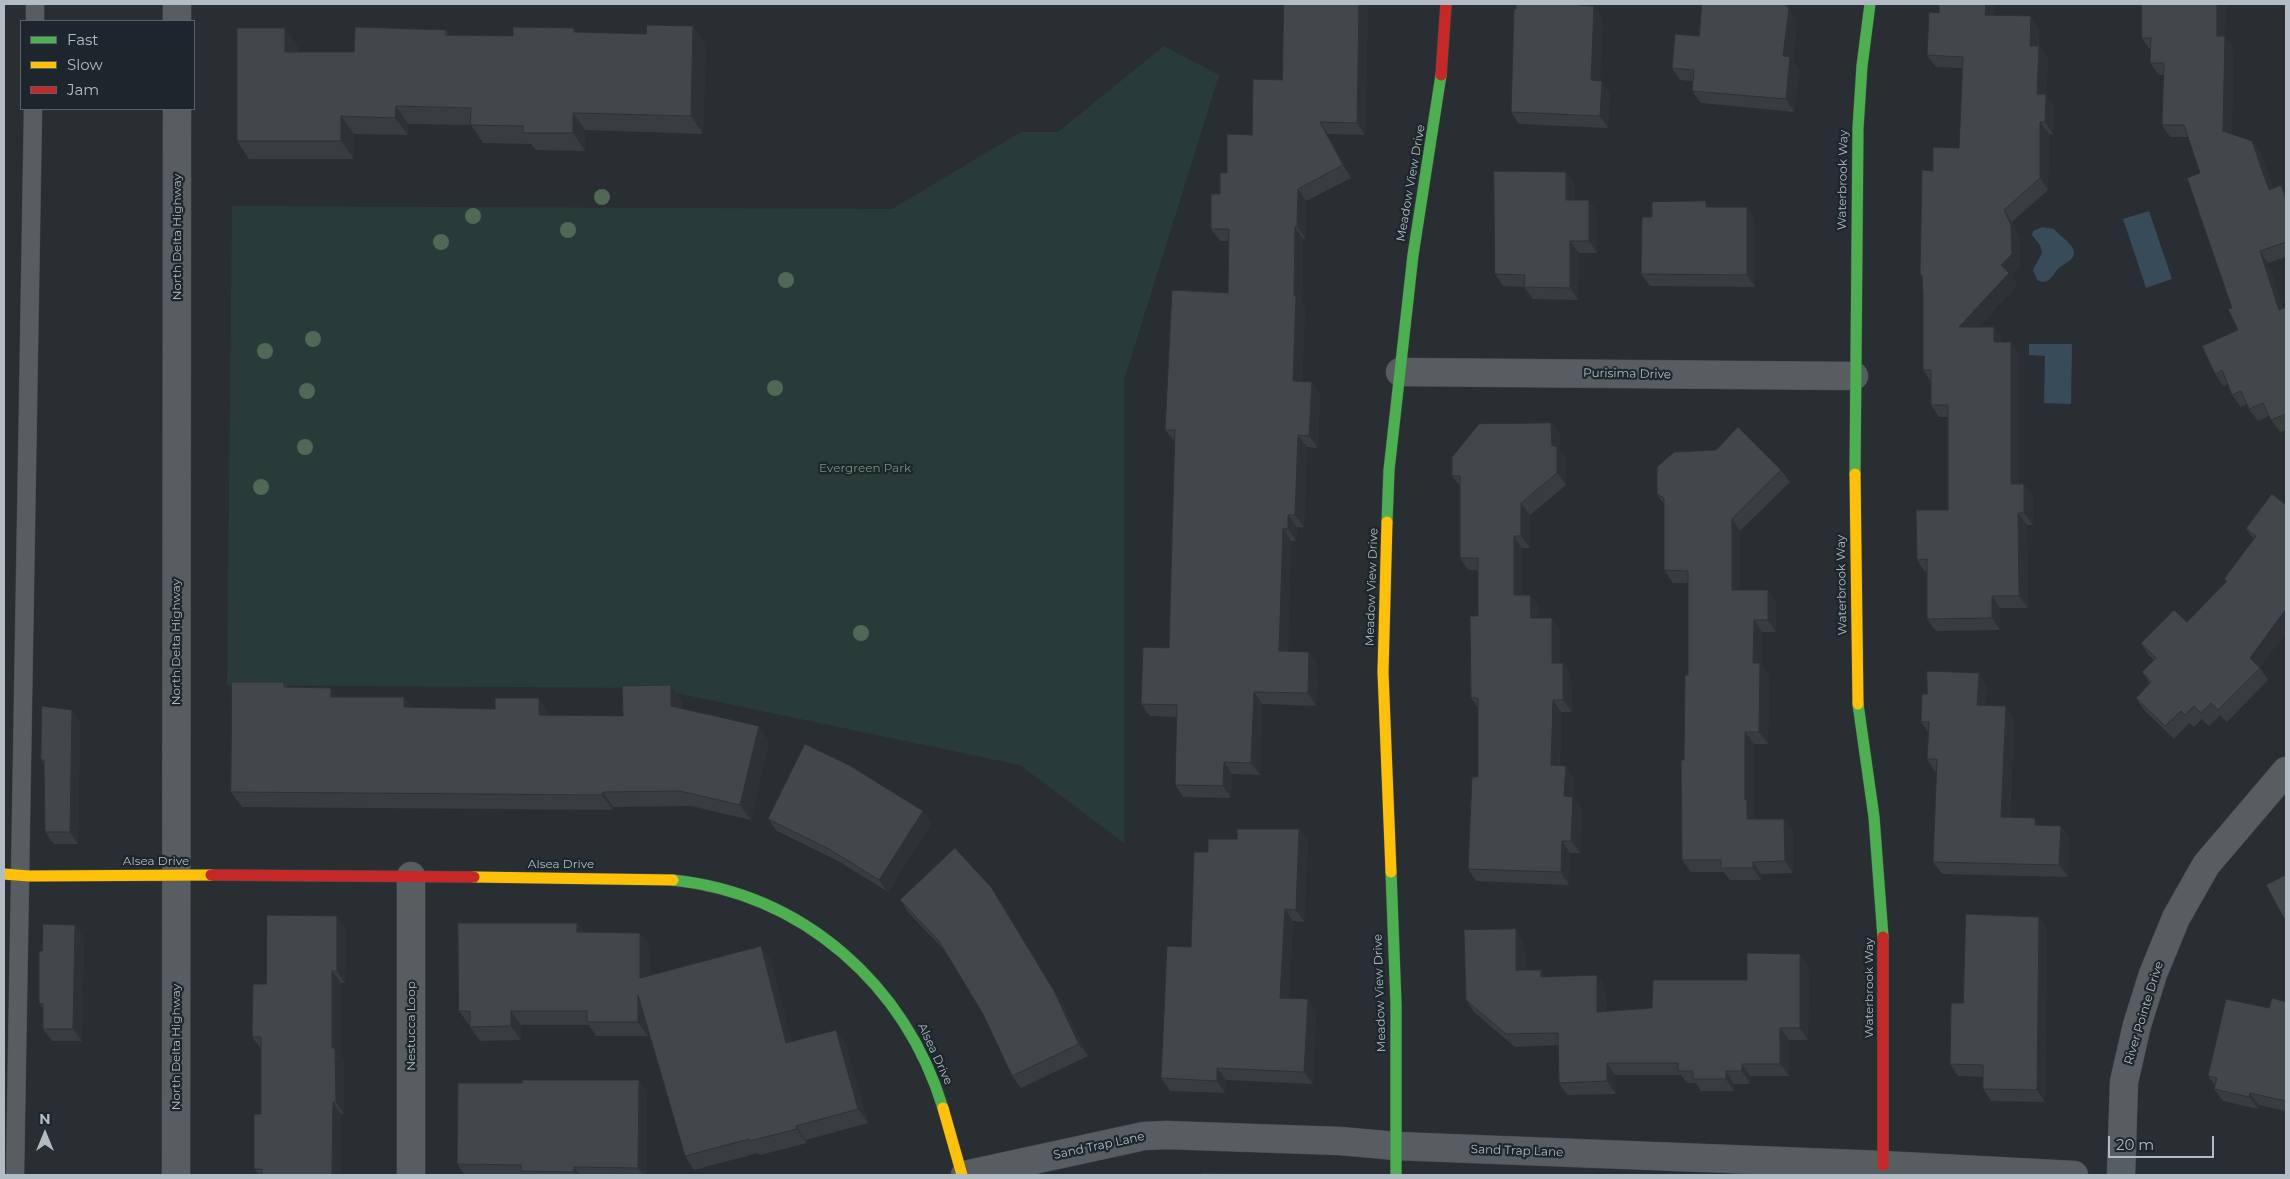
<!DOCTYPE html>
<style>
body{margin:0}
#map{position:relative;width:2290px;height:1179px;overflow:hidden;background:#282e32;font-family:Montserrat,sans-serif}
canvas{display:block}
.frame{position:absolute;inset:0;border:5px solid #b1bcc4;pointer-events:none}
.legend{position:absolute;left:20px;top:20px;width:175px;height:90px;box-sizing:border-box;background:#1c262c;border:1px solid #586269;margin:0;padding:6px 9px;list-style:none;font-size:15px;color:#b1bcc4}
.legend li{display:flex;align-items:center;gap:10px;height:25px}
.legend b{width:25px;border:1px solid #586269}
.north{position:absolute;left:20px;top:1109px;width:50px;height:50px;-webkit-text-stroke:4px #1c262c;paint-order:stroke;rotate:0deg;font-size:14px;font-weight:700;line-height:20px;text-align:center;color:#b1bcc4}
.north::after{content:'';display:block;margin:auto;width:18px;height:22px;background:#b1bcc4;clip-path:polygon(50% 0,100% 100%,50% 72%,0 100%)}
.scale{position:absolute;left:2108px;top:1136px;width:106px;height:22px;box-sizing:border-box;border:2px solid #b1bcc4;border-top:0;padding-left:6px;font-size:15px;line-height:18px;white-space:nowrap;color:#b1bcc4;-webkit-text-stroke:4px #1c262c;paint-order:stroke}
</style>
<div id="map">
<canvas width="2290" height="1179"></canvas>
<div class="frame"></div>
<ul class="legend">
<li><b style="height:6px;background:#4caf50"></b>Fast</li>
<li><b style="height:6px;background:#ffc107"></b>Slow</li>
<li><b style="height:6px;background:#c62828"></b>Jam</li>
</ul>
<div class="north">N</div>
<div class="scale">20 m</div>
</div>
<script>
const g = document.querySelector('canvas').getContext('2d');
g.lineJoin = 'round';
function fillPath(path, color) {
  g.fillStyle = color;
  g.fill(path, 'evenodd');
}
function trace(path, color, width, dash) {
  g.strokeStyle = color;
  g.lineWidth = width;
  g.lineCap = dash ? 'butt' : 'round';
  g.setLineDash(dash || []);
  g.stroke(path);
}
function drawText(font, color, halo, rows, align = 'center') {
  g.font = font + ' Montserrat,sans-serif';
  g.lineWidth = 4.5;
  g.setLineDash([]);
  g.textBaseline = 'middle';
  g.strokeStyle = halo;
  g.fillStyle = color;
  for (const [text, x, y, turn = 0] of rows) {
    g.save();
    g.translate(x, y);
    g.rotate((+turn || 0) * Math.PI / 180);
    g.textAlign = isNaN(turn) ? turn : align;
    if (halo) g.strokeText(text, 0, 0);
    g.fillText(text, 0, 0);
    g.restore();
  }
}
const green = new Path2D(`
 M1164 46 1219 75 1124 380V843L1020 765 652 688 227 685 232 206 892 209 1021 132H1058Z`);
const water = new Path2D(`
 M2149 211 2172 279 2146 288 2123 219Z
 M2042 227 2054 229C2059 236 2079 247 2073 257 2070 262 2061 265 2057 270 2052 277 2051 281 2042 282L2037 280 2033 270 2042 253 2040 245 2032 235 2033 231Z
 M2029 344H2072L2071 404 2044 403 2045 356 2029 355Z`);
const lane = new Path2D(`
 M35 21V4
 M15 1175 33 109`);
const street = new Path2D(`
 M177 21V4
 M1400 372 1854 376
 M176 1175 177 109
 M411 1175V876
 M965 1175 1144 1136 1166 1135 1340 1141 1396 1146 1883 1165 2074 1175
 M2121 1175 2124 1082 2137 1025 2153 974 2176 918 2206 865 2286 771`);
const fast = new Path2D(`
 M1855 474 1858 128 1862 66 1870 4
 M1387 522 1389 470 1413 255 1441 75
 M1858 704 1874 817 1883 937
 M1391 872 1396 1004V1175
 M673 880C803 894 905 984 943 1108`);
const slow = new Path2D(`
 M1855 474 1858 704
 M1387 522 1383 672 1391 872
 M4 874 29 876 211 875
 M474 877 673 880
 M943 1108 962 1175`);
const jam = new Path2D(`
 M1441 75 1446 4
 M211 875 474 877
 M1883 937V1165`);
const trees = [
 [602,197],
 [473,216],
 [568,230],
 [441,242],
 [786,280],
 [313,339],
 [265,351],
 [775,388],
 [307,391],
 [305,447],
 [261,487],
 [861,633]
];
const wall = new Path2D(`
 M1284 4H1368L1365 135 1328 134 1351 178 1306 201V239H1303L1302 304 1305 308 1302 382 1320 394 1318 448 1307 447 1304 527H1297L1296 541H1291L1288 652H1309L1317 664 1316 706 1262 704 1260 775 1232 774 1231 798 1183 797 1175 785 1177 717 1150 716 1141 704 1169 648 1175 442 1165 430 1228 293 1229 241H1220L1211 229 1220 194 1227 173 1252 135 1282 80Z
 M1516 4H1588V5L1603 18 1600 81 1610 93 1608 128 1519 124 1511 112Z
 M2142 4H2225L2226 5 2225 37 2233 48 2232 134 2252 141 2261 153 2273 188 2286 193V257L2268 263 2283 308 2286 307V430L2280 432 2271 420 2269 416 2258 421 2249 409 2247 404 2241 407 2232 395 2228 384 2223 386 2215 374 2238 330 2232 308 2200 173 2188 137H2170L2162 125 2163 75H2159L2150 63V50L2142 38Z
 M1789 9 1797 20 1793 61 1799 69 1794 112 1701 103 1692 91 1693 81 1680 80 1672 68 1699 36Z
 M1994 15 2039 29V46L2048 58 2046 95 2054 106 2053 134H2049L2048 190 2012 222 2020 238V266L2011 276 2017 285 1979 327H1994L2002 339V342H2011L2019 354V484L2033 497V525H2027L2028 608H2000V630L1936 631 1927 619V572H1925L1917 560 1948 510V417H1939L1931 405V382L1923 370V295L1922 278 1920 275 1933 171 1959 148 1963 68 1936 67 1927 55Z
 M693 26 706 44 703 134 585 130V151L536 150 531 144 483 143 471 125 408 124V135L354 134V159H249L237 141 298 46V52H354L446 30 449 35 513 36 577 32 646 34Z
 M1575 184V200H1589L1597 212V253H1579L1578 300 1533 299 1524 287 1503 286 1495 274Z
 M1710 207 1755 219V287L1650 286 1641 274 1652 217Z
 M1551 423 1560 435V450L1566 458V485L1530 515V548H1522V595H1530L1539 607V618H1552L1560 630V663H1563L1571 675 1572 712H1561L1560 766 1574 778 1573 797 1582 809 1580 853H1570L1569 885 1476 881 1468 869 1478 777V708L1471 698 1478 616V570H1468L1460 558V486L1452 476Z
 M1781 470 1790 482 1740 531V590H1768L1776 603V632H1762V666L1769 676 1768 744H1754V810L1755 812V819L1793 831V873L1761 874V880H1730L1724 872H1691L1682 860 1684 760 1688 675V583H1673L1664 570V504L1657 494Z
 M2272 494 2260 668 2268 680 2227 722 2220 715 2209 726 2202 719 2194 727 2189 723 2174 739 2144 710 2136 698 2150 684 2142 672 2154 660 2149 656 2141 643 2187 622 2226 582 2224 579 2254 539 2246 529Z
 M1979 673 1987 686 1986 706 2014 719 2010 817 2035 818 2040 825 2061 826 2069 838 2068 877 1942 874 1933 862 1937 772H1935L1927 759 1928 732 1921 722 1927 694Z
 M284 682 288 688H331L337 697 412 708 495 709 539 698 549 713V715L623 716 671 685 682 700V709L769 741 751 820 691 806 613 807V810L242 807 231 792Z
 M80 723 78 844H54L45 832 44 764 41 760Z
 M923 811 931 823 888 892 838 861 777 831 768 819Z
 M1299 829 1308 842 1304 922 1293 921 1289 998 1316 1011 1313 1084 1226 1080 1225 1093 1170 1091 1161 1078 1191 947 1208 852 1237 839Z
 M991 887 999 899 1062 1003 1088 1056 1021 1088 1012 1076 983 1014 944 950 908 912 900 900Z
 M337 916 346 928 345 983H341V1056L344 1061V1114H341V1175H259L254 1169 261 1114V1049L252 1037 266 984Z
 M577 923 584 932 640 933 650 947V975L771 960 792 1042 846 1044 868 1123 806 1140 807 1143 760 1155 758 1153 694 1170 685 1156 648 1029V1036H596L589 1025H521V1040L480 1041 470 1027V1025H469L459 1011Z
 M2047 929 2045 1102 1991 1101 1983 1089V1077L1958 1076 1950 1064 1963 1003Z
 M84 937 82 1041H52L43 1029V1009L39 1003 42 951Z
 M1524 941 1525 970H1541L1546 977 1597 975 1605 988 1606 1011 1652 1008 1747 980 1809 966 1808 1040H1789V1076H1750V1084H1734V1091H1701L1696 1083H1687L1681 1075H1615L1616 1094 1567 1095 1559 1083 1558 1045 1515 1047 1474 1012 1466 1000Z
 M2286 1002V1111L2259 1105 2258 1109 2223 1101 2214 1089 2215 1086 2208 1076 2269 1008Z
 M639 1080 647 1092V1175H465L457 1164 522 1083Z`);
const shadedWall = new Path2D(`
 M1359 4H1368L1365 135 1357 123Z
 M1579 4H1588V17L1579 5Z
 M1783 4H1790L1789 9 1797 20 1793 61 1799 69 1794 112 1786 99 1783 56Z
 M1986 4H1995L1994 27 1985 15Z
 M2217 4H2225L2226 5 2225 37 2233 48 2232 143 2223 131 2217 36Z
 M1594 6 1603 18 1600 92 1591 80Z
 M2031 16 2039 29 2038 58 2030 46Z
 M693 26 706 44 703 134 691 116Z
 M285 28 298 46 297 69 285 52Z
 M2039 46 2048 58 2046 95 2054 106 2053 134 2045 122 2037 94Z
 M1602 81 1610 93 1608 128 1600 116Z
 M396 106 408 124V135L395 118Z
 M573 113 585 130V151L573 133Z
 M341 116 354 134V159L341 141Z
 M1320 122 1328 134 1351 178 1343 165Z
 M2040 122 2049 134 2048 190 2040 178Z
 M2252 141 2261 153 2277 202 2269 190Z
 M1566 172 1575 184V212L1566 200Z
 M2281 185 2286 193V200Z
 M1298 189 1306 201V239L1297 227Z
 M1589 200 1597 212V253L1589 241Z
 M1706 201 1715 213 1706 207Z
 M1747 207 1755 219V287L1747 275Z
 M2004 210 2012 222 2020 238V266L2011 276 2017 285 1968 339 1959 327 2001 265Z
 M1295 227 1303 239 1302 304 1305 308 1302 393 1293 381Z
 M1570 241 1579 253 1578 300 1570 288Z
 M2260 251 2268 263 2286 317 2279 310Z
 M1994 327 2002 339V354L1994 342Z
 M2011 342 2019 354V497L2011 484Z
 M1312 382 1320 394 1318 448 1309 436Z
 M1551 423 1560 435V450L1566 458V485L1557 473 1552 446Z
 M1298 435 1307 447 1304 527 1295 515Z
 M2024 484 2033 497V525L2024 513Z
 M1521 503 1530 515V548L1521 536Z
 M2018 513 2027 525 2028 608 2019 596Z
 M1288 515 1297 527 1296 541 1288 529Z
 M1732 519 1740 531V602L1732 590Z
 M1283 528 1291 541 1288 663 1279 651Z
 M1514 536 1522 548V607L1514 595Z
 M1768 590 1776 603V632L1768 620Z
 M1530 595 1539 607V630L1531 618Z
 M1992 596 2000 608V630L1992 618Z
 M2286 609V633L2260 668 2250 658Z
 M1552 618 1560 630V675L1552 663Z
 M1754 620 1762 632V666L1769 676 1768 744 1759 732 1753 663Z
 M1309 652 1317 664 1316 706 1308 693Z
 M1563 663 1571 675 1572 712 1563 700Z
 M1979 673 1987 686 1986 717 1977 705Z
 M671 685 682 700V721L671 706Z
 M331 688 341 703 331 697Z
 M1254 692 1262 704 1260 775 1251 763Z
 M404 697 415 711 404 707Z
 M539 698 549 713V729L539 715Z
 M1553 700 1561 712 1559 777 1551 765Z
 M2006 706 2014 719 2009 829 2001 817Z
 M72 710 80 723 78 844 70 832Z
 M759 726 769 741 751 820 740 805Z
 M1745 732 1754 744V810L1755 812V831L1747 819 1745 800Z
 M1224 762 1232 774 1231 798 1223 786Z
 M1566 766 1574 778 1573 797 1582 809 1580 853 1571 841 1564 796Z
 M603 792 613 807V810L602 795Z
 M923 811 931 823 888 892 879 880Z
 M2035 818 2044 830 2035 825Z
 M1784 819 1793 831V873L1785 861Z
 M2061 826 2069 838 2068 877 2059 865Z
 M1299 829 1308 842 1304 922 1296 910Z
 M1562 841 1570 853 1569 885 1561 872Z
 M1753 862 1761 874V880L1753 868Z
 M991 887 999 899 1062 1003 1088 1056 1079 1044Z
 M1285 909 1293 921 1289 1010 1280 998Z
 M337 916 346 928 345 983 337 971Z
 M2039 917 2047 929 2045 1102 2037 1090Z
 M577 923 587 937 577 932Z
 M75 925 84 937 82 1041 73 1029Z
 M1516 929 1524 941 1525 982 1516 970Z
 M640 933 650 947V992L640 978Z
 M761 946 771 960 796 1057 786 1043Z
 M1800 954 1809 966 1808 1040 1800 1028Z
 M1541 970 1549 982 1541 977Z
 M332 971 341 983V1056L344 1061V1114L336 1102 332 1048Z
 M1597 975 1605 988 1606 1024 1597 1012Z
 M638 995 648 1009V1036L638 1022Z
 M1308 999 1316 1011 1313 1084 1304 1072Z
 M511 1011 521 1025V1040L511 1026Z
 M1780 1028 1789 1040V1076L1780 1064Z
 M836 1030 846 1044 868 1123 858 1109Z
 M1607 1063 1615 1075 1616 1094 1607 1081Z
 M1742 1064 1750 1076V1084L1742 1071Z
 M1217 1068 1226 1080 1225 1093 1217 1081Z
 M1726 1071 1734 1084V1091L1726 1079Z
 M639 1080 647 1092V1175H643L638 1168Z
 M2250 1093 2259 1105 2258 1109 2249 1097Z
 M333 1102 341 1114V1175H332Z
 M796 1126 806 1140 807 1143 797 1129Z
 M574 1167 580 1175H577L574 1172Z`);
const building = new Path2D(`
 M1284 4H1359L1357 123 1320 122 1343 165 1298 189 1297 227H1295L1294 295 1296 296 1293 381 1312 382 1309 436 1298 435 1295 515H1288V529L1283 528 1279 651 1309 652 1308 693 1254 692 1251 763 1224 762 1223 786 1175 785 1177 705 1141 704 1143 647 1169 648 1175 430H1165L1172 290 1228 293 1229 229H1211V194H1220V173H1227V134L1252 135 1253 79 1282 80Z
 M1516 4H1579V5L1594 6 1591 80 1602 81 1600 116 1511 112 1514 9H1516Z
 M1702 4H1784L1789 8 1783 56 1790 57 1786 99 1692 91 1694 70 1672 68 1675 34 1699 36Z
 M1939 4H1986L1985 15 2031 16 2030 46H2039L2037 94H2046L2045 122H2040V178L2004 210 2011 225 2012 254 2001 265 2009 273 1959 327H1994V342H2011V484H2024V513H2018L2019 596H1992V618L1927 619V559L1917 560 1916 510H1948V405H1931V370H1923V295L1922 275H1920L1922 170 1933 171V147L1959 148 1963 57 1927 55 1929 12 1939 13Z
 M2142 4H2217V36H2225L2223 131 2252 141 2269 190 2281 185 2286 200V242L2260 251 2279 310 2286 307V414L2271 420 2263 403 2249 409 2241 391 2232 395 2222 370 2215 374 2202 346 2238 330 2228 309 2232 308 2187 178 2200 173 2184 125H2162L2164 63H2150L2151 38H2142Z
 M647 25 693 26 691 116 573 113V133H523V126L470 125 471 108 396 106 395 118 341 116V141H237V28H285V52H354L355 27 446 30V35L513 36V27L574 28V32L646 34Z
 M1494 171 1566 172V200H1589V241H1570V288L1524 287 1525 275 1495 274Z
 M1706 201V207H1747V275L1641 274 1642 217H1652V202Z
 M1551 423 1552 446H1557V473L1521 503V536H1514V595H1530L1531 618H1552V663H1563V700H1553L1551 765 1566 766 1564 796 1573 797 1571 841H1562L1561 872 1468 869 1472 777H1478V698H1471L1470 616H1478V558H1460V476H1452V457L1479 424Z
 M1738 427 1781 470 1732 519V590H1768V620H1754L1753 663H1760L1759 732H1745V800H1747V819H1784L1785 861 1753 862V868H1721V860H1682L1681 760H1684L1685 675H1688V571L1664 570V498L1657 494V467L1674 452 1716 450Z
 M2272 494 2286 505V609L2250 658 2260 668 2218 710 2211 703 2201 713 2194 706 2185 715 2181 711 2165 726 2136 698 2151 682 2142 672 2156 658 2141 643 2174 610 2187 622 2227 581 2224 579 2256 536 2246 529Z
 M1927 671 1979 673 1977 705 2006 706 2001 817 2035 818V825L2061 826 2059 865 1933 862 1937 759H1927L1929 722H1921L1922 694H1927Z
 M232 682H284V687L331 688V697H404V707L495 709V698H539V715L623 716 622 686 671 685V706L759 726 740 805 680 791 603 792 602 795 231 792Z
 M42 706 72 710 70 832H45L44 760H41Z
 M805 744 849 765 923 811 879 880 829 849 768 819Z
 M1237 829H1299L1296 910 1285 909 1280 998 1308 999 1304 1072 1217 1068V1081L1161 1078 1167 946 1191 947 1194 852H1208V839H1237Z
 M955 848 991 887 1054 991 1079 1044 1012 1076 983 1014 939 941 900 900Z
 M2286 875V922L2266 885Z
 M1966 914 2039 917 2037 1090 1983 1089V1065L1950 1064 1951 1003H1963Z
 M267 915 337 916V971H332V1048H335L336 1102H333L332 1175H262V1169H254V1114H261V1037H252L253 984H266Z
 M458 923H577V932L640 933V978L761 946 786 1043 836 1030 858 1109 796 1126 797 1129 750 1141 749 1139 685 1156 638 995V1022H587V1011H511V1026L470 1027V1011H459Z
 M43 924 75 925 73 1029H43V1004L39 1003V951H42Z
 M1516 929V970H1541V977L1597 975V1012L1652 1008 1653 980H1747V953L1800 954V1028H1780V1064H1742V1071H1726V1079H1693V1071H1678V1063H1607V1081L1559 1083 1558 1033 1506 1034 1466 1000 1464 930Z
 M2272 998 2286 1002V1101L2250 1093 2249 1097 2214 1089 2217 1078 2208 1076 2226 999 2269 1008Z
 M522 1080H639L638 1168 574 1167V1172L521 1171V1165L457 1164 458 1083H522Z
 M1202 1173 1250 1174V1175H1202Z`);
const streetNames = [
 ["Waterbrook Way",1843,180,-89],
 ["Meadow View Drive",1411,183,-80],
 ["North Delta Highway",177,237,-90],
 ["Purisima Drive",1627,374,1],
 ["Waterbrook Way",1842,585,-91],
 ["Meadow View Drive",1372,587,-88],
 ["North Delta Highway",176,642,-90],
 ["Alsea Drive",156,861],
 ["Alsea Drive",561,864],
 ["Waterbrook Way",1869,988,-90],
 ["Meadow View Drive",1380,993,-92],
 ["River Pointe Drive",2144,1013,-73],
 ["Nestucca Loop",411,1026,-90],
 ["North Delta Highway",176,1047,-90],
 ["Alsea Drive",935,1054,65],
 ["Sand Trap Lane",1099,1146,-12],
 ["Sand Trap Lane",1517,1151,2]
];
const parkNames = [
 ["Evergreen Park",865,468]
];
fillPath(green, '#293b39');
fillPath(water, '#374b58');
trace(lane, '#464a4d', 19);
trace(street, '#464a4d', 29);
trace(fast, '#464a4d', 12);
trace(slow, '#464a4d', 12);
trace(jam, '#464a4d', 12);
trace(lane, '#575d61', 18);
trace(street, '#575d61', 28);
trace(fast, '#4caf50', 11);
trace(slow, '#ffc107', 11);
trace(jam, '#c62828', 11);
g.fillStyle = '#516856';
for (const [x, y] of trees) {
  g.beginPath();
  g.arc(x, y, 8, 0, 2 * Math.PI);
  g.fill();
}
fillPath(wall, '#383d40');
fillPath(shadedWall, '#2e3234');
fillPath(building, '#41474b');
trace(building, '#2e3234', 1);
drawText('12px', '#b1bcc4', '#1c262c', streetNames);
drawText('12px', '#729774', '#1c262c', parkNames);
</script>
